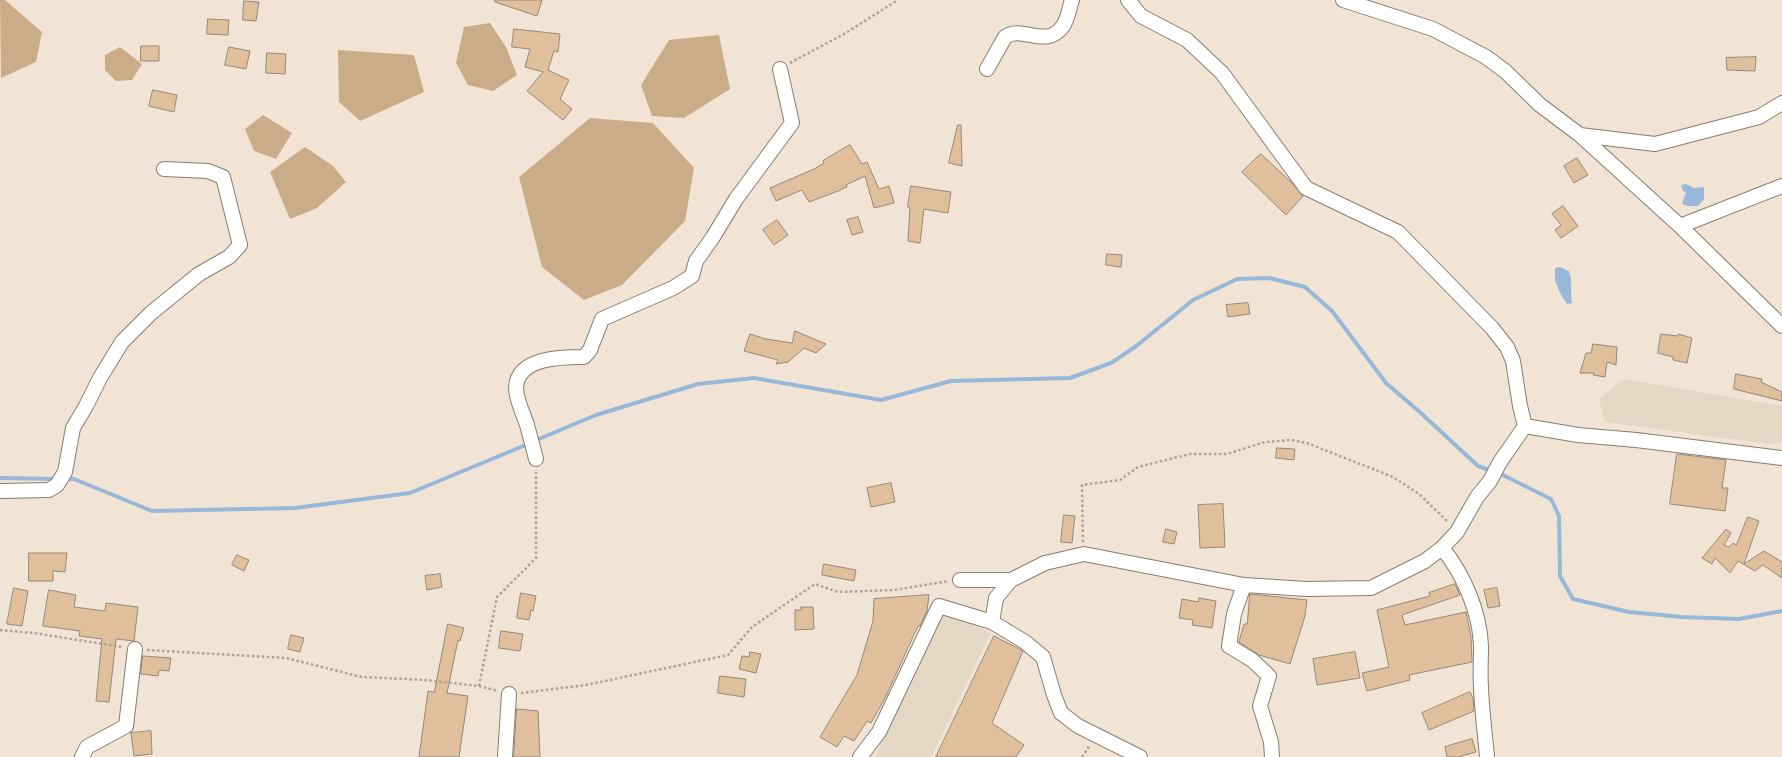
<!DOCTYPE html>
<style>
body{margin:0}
canvas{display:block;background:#f2e4d4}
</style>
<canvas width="1782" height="757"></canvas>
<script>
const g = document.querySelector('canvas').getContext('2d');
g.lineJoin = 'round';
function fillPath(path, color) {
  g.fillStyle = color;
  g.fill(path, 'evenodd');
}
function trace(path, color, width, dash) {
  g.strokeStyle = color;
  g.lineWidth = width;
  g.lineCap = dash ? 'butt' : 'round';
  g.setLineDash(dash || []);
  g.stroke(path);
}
const industrial = new Path2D(`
 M1624 379 1782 406V442L1769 444 1605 422 1599 399Z
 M945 612 991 633 931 757H875Z`);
const forest = new Path2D(`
 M0 0H5L42 32 36 62 1 78Z
 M490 23 506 47 517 75 493 91 468 85 456 63 464 27Z
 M719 35 730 89 684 118 652 116 641 85 669 40Z
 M120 47 142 64 132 80 116 81 105 70V55Z
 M338 50 414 55 424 92 360 121 339 102Z
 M263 115 292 133 276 159 254 151 245 129Z
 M590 118 653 123 694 168 685 221 622 285 584 300 542 267 519 177Z
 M305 147 333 166 346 182 317 208 290 219 270 172Z`);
const water = new Path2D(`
 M1686 184 1694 188 1704 187V199L1698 206H1688L1682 204 1686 192 1683 191 1681 185Z
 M1560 267 1569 271C1573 280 1570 292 1572 303L1567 304 1560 293 1555 280V268Z`);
const stream = new Path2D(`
 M534 441 596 415 698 384 754 378 881 400 951 381 1070 378 1111 363 1135 347 1193 300 1237 279 1269 278 1305 287 1332 311 1386 383 1422 414 1478 466 1492 471
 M1499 473 1551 499 1559 516 1560 576 1573 599 1629 612 1682 617 1739 619 1782 611
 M0 478 57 479
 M64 479H74L152 511 295 508 410 493 528 444`);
const building = new Path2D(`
 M495 0H542L537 16 495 2Z
 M244 1 259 2 256 21 243 20Z
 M208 19 229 20 228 35 207 34Z
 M514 29 560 34 558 52 554 51 548 70 569 80 560 99 572 109 563 120 527 91 543 72 525 67 530 49 512 47Z
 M141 46H159V61H141Z
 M229 47 250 51 246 69 225 65Z
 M267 53 286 54 285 74 266 73Z
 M1756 57 1755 71 1727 70 1726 58Z
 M153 90 177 95 174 112 149 106Z
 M958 125H961L962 166 949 163Z
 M850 145 862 164 867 162 879 189 889 186 894 203 874 208 865 176 846 185 847 187 841 189V190L809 202 802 190 776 201 770 188 814 169 824 163 823 161Z
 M1261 154 1291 182 1303 196 1286 215 1242 172Z
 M1577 158 1588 175 1574 183 1564 166Z
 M911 186 951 192 948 213 924 209 920 243 908 241 910 207H908Z
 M1563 206 1578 226 1561 238 1555 230 1561 225 1552 214Z
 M858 217 863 232 852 235 847 220Z
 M777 220 788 235 774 245 763 230Z
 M1107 254 1122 255 1121 267 1106 265Z
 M1248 303 1250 314 1228 317 1226 305Z
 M795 331 826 344 816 353 804 348 788 362 776 364 778 360 744 351 750 334 766 339 792 343Z
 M1661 334 1678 336V334L1692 338 1687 363 1673 360V357L1658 353Z
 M1593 344 1617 347 1616 365 1607 362 1605 377 1593 375 1594 373H1580L1586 353H1591Z
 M1736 374 1762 379 1761 382 1782 392V401L1734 389Z
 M1277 448 1295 449 1294 460 1276 458Z
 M1677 454 1726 460 1722 488H1728L1725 511 1670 504Z
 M891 483 895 502 871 507 867 488Z
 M1223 504 1225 547 1200 548 1198 505Z
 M1064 515 1075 516 1072 543 1061 542Z
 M1748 517 1759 521 1744 564 1764 551 1782 562V578L1763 565 1755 571 1738 561 1730 573 1715 558 1712 564 1702 558 1726 529 1731 533 1724 545 1729 547 1733 543 1736 545Z
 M1166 529 1177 532 1174 544 1163 542Z
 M29 553H67L65 572 53 571V581H29Z
 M237 555 249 560 244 571 232 565Z
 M824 564 856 570 854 581 822 575Z
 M440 574 442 587 427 590 425 576Z
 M1455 584 1460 595 1402 615 1405 625 1466 612 1471 637 1472 662 1409 675 1410 680 1367 691 1362 673 1389 667 1377 610 1430 596 1429 593Z
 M14 588 28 591 22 626 7 624Z
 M1497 588 1500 606 1488 608 1484 590Z
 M49 590 76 595 74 607 105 611 106 603 138 607 134 641 116 639 109 702 96 701 102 639 79 636 80 631 43 626Z
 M521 593 536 596 533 611 531 610 529 620 517 618Z
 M1250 594 1307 600 1305 616 1290 664 1259 655 1239 642 1244 624H1247Z
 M929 595 927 611 920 626H918L885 698 871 723 867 721 854 741 844 736 837 747 820 737 857 675 873 621 874 599Z
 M1199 598 1216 601 1212 628 1192 625 1193 620 1179 618 1182 599 1198 602Z
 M801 607H813L814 629 795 630V610H801Z
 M448 624 464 628 460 641 458 640 447 693 468 696 459 757H419L428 691 434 692Z
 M501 631 523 634 520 651 499 648Z
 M291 635 304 638 300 652 288 649Z
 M994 636 1023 651 992 723 1024 745 1016 757H936Z
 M750 652 761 654 756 673 739 669 742 656 749 657Z
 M1355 652 1360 678 1317 685 1313 659Z
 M143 656 171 658 169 671 159 670 158 676 141 674Z
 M720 676 746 679 744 697 718 693Z
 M1470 692 1473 698 1474 711 1429 730 1422 713Z
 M517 709 538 711 540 757H514Z
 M151 731 152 754 134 756 131 733Z
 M1472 739 1476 752 1458 757H1447L1445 747Z`);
const path = new Path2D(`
 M790 63 844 34 898 0
 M1083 542 1082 485 1120 480 1138 467 1190 454H1227L1265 442 1291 440 1307 443 1393 477 1419 494 1448 522
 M0 630 34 633 122 647
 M147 650 286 658 362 677 426 680 479 686 498 691
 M479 686 497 597 536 558V472
 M521 693 586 685 728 655 752 627 815 584 838 592 894 590 949 581
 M1082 757 1090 745`);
const minor = new Path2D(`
 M1128 0 1141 16 1187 40 1222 73 1306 188 1398 232 1492 328 1507 347 1513 361 1520 406 1525 426 1500 462 1490 481 1477 497 1457 532 1442 548C1463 573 1480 612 1481 646 1481 660 1480 674 1481 688 1482 711 1485 734 1487 757
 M1343 0 1433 29 1486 57 1505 71 1540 105 1580 135 1680 226 1782 326
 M987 69 1005 37C1022 24 1046 50 1063 26 1068 19 1069 8 1072 0
 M1580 135 1655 144 1759 117 1782 103
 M1680 226 1782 186
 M1525 426 1578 435 1636 440 1782 458
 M536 459C533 447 530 436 527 425 523 412 516 401 516 387 518 357 562 357 584 357L590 350 602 319 673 288 692 276 696 261 713 237 736 199 792 123 780 69
 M0 491 49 490 57 485 65 472 73 428 86 406 100 378 122 342 151 313 199 274 229 257 240 245 223 177 208 171 164 169
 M960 580H1011L1045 563 1084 554 1244 585 1307 589 1371 588 1425 561 1442 548
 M1244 585 1234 614 1229 646 1252 660 1269 676 1260 706 1271 742 1272 757
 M992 622 1025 642 1043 657 1054 695 1061 713 1078 726 1140 757
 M82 757 87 747 126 726 135 649
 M505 757 509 694
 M860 757 879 732 939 606 992 622 996 598 1011 580`);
fillPath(industrial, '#e2d8c4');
fillPath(forest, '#caac88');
fillPath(water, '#98b8da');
trace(stream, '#98b8da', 4);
fillPath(building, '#e0c09c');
trace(building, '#958879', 1);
trace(minor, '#897d6e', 16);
trace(path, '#aca194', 2.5, [2.5, 2.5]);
trace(minor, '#fff', 14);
</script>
